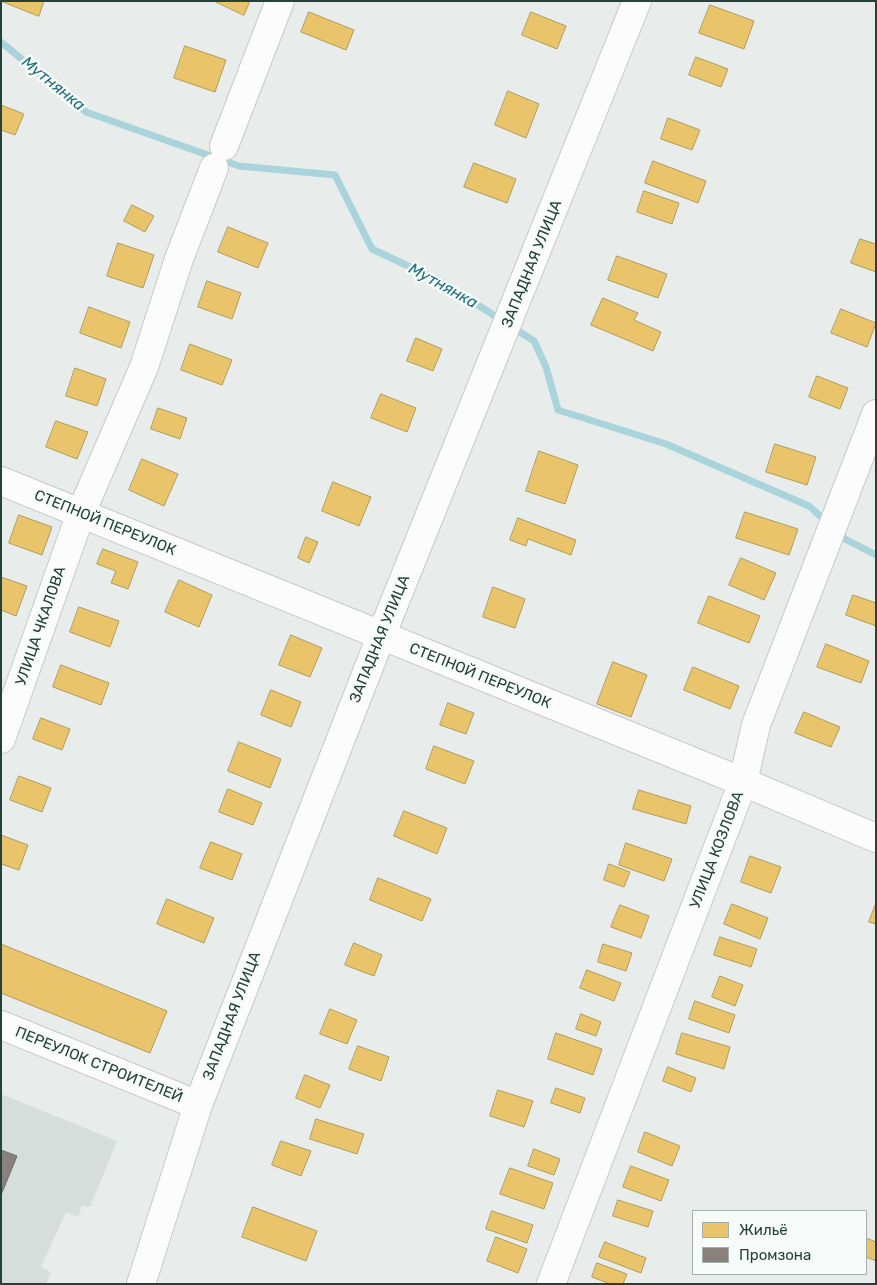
<!DOCTYPE html>
<meta charset="utf-8">
<style>
body{margin:0}
#map{position:relative;width:877px;height:1285px;overflow:hidden;background:#e8edeb;font-family:Rubik,sans-serif}
canvas{display:block}
.frame{position:absolute;inset:0;border:2px solid #24423a;pointer-events:none}
.legend{position:absolute;left:692px;top:1210px;width:175px;height:65px;box-sizing:border-box;background:#f7fbf9;border:1px solid #a3b1ad;margin:0;padding:6px 9px;list-style:none;font-size:15px;color:#24423a}
.legend li{display:flex;align-items:center;gap:10px;height:25px}
.legend b{width:25px;border:1px solid #a3b1ad}
</style>
<div id="map">
<canvas width="877" height="1285"></canvas>
<div class="frame"></div>
<ul class="legend">
<li><b style="height:14px;background:#e9c46a"></b>Жильё</li>
<li><b style="height:14px;background:#8a817c"></b>Промзона</li>
</ul>
</div>
<script>
const g = document.querySelector('canvas').getContext('2d');
g.lineJoin = 'round';
function fillPath(path, color) {
  g.fillStyle = color;
  g.fill(path, 'evenodd');
}
function trace(path, color, width, dash) {
  g.strokeStyle = color;
  g.lineWidth = width;
  g.lineCap = dash ? 'butt' : 'round';
  g.setLineDash(dash || []);
  g.stroke(path);
}
function drawText(font, color, halo, rows, align = 'center') {
  g.font = font + ' Rubik,sans-serif';
  g.lineWidth = 5;
  g.setLineDash([]);
  g.textBaseline = 'middle';
  g.strokeStyle = halo;
  g.fillStyle = color;
  for (const [text, x, y, turn = 0] of rows) {
    g.save();
    g.translate(x, y);
    g.rotate((+turn || 0) * Math.PI / 180);
    g.textAlign = isNaN(turn) ? turn : align;
    if (halo) g.strokeText(text, 0, 0);
    g.fillText(text, 0, 0);
    g.restore();
  }
}
const built = new Path2D(`
 M1 1094 117 1141 90 1207 82 1206 78 1217 66 1212 41 1267 51 1272 46 1284H1Z`);
const homes = new Path2D(`
 M1 1H44L39 16Z
 M214 1H250L244 15Z
 M710 5 754 21 744 49 699 33Z
 M309 12 354 30 346 50 301 32Z
 M531 12 566 26 557 49 522 35Z
 M185 46 226 60 215 92 174 78Z
 M696 57 728 69 721 87 689 75Z
 M508 91 539 104 526 138 495 125Z
 M1 105 24 114 15 135 1 130Z
 M668 118 700 130 692 150 661 139Z
 M653 161 706 181 698 203 645 183Z
 M474 163 516 179 507 203 464 187Z
 M644 191 679 203 672 224 637 212Z
 M132 205 154 216 145 232 124 221Z
 M228 227 268 243 258 268 218 252Z
 M860 239 876 244V272L851 263Z
 M118 243 154 255 143 288 107 276Z
 M617 256 667 274 658 298 608 280Z
 M207 281 241 293 232 319 198 307Z
 M603 298 638 313 634 320 661 332 653 351 591 325Z
 M89 307 130 322 121 348 80 333Z
 M841 309 876 323 867 347 831 333Z
 M416 338 442 349 433 371 407 361Z
 M190 344 232 360 222 385 181 370Z
 M75 368 106 379 97 406 66 396Z
 M817 376 848 388 840 409 809 397Z
 M381 394 416 408 407 432 371 418Z
 M158 408 187 418 180 439 151 429Z
 M56 421 88 432 77 459 46 447Z
 M775 444 816 457 807 485 766 472Z
 M539 451 578 465 565 504 526 491Z
 M142 459 178 474 164 506 129 490Z
 M333 482 371 497 359 526 322 511Z
 M745 512 798 529 789 555 736 538Z
 M19 515 52 527 42 555 9 543Z
 M518 518 576 540 571 555 528 539 526 546 510 540Z
 M306 537 318 542 309 563 298 558Z
 M103 549 138 562 128 589 111 583 116 571 97 564Z
 M741 558 776 573 764 600 729 585Z
 M1 577 27 586 16 616 1 610Z
 M179 580 212 595 199 627 165 612Z
 M493 587 525 599 515 628 483 617Z
 M853 595 876 603V626L846 615Z
 M709 596 760 616 749 643 698 623Z
 M79 607 119 621 110 647 70 632Z
 M291 635 322 648 310 677 279 665Z
 M826 644 869 661 861 683 817 667Z
 M613 662 647 675 631 717 597 704Z
 M61 665 109 683 101 705 53 687Z
 M693 667 739 686 730 709 684 690Z
 M271 690 301 702 291 727 261 715Z
 M448 703 474 713 466 734 440 725Z
 M804 712 840 727 831 747 795 733Z
 M41 718 70 729 62 750 33 739Z
 M239 742 281 759 270 788 228 771Z
 M434 746 474 761 465 784 426 769Z
 M19 776 51 788 42 812 10 800Z
 M228 789 262 803 253 825 219 812Z
 M639 790 691 806 686 824 633 809Z
 M404 811 447 828 437 854 394 836Z
 M1 835 28 845 19 870 1 864Z
 M211 842 242 854 232 880 200 868Z
 M626 843 672 859 664 881 619 865Z
 M750 856 781 867 771 893 741 882Z
 M609 864 630 872 624 887 604 880Z
 M378 878 431 899 422 921 370 900Z
 M167 899 214 918 204 943 157 924Z
 M876 903V924L869 922Z
 M732 904 768 918 760 939 724 924Z
 M620 905 649 916 641 938 611 927Z
 M720 937 757 949 751 967 714 955Z
 M354 943 382 955 374 976 345 965Z
 M1 944 167 1011 150 1053 1 993Z
 M603 944 632 953 626 971 598 962Z
 M587 970 621 983 614 1001 580 988Z
 M720 976 743 985 735 1006 712 997Z
 M695 1001 735 1015 729 1033 689 1019Z
 M330 1009 357 1020 347 1044 320 1034Z
 M581 1014 601 1022 596 1036 576 1029Z
 M556 1033 602 1049 593 1075 548 1059Z
 M682 1033 730 1047 724 1069 676 1054Z
 M358 1046 389 1057 381 1081 349 1069Z
 M668 1067 696 1078 691 1092 663 1081Z
 M305 1075 330 1085 320 1108 296 1098Z
 M556 1088 585 1098 580 1113 551 1103Z
 M498 1090 533 1101 524 1127 490 1116Z
 M316 1119 364 1134 357 1154 310 1139Z
 M645 1132 680 1146 672 1166 638 1152Z
 M281 1141 311 1151 301 1176 272 1165Z
 M534 1149 560 1159 554 1175 528 1166Z
 M631 1166 669 1180 661 1201 623 1187Z
 M510 1168 553 1183 544 1209 500 1194Z
 M618 1200 653 1211 648 1227 613 1216Z
 M253 1207 317 1231 306 1261 242 1237Z
 M492 1211 533 1225 527 1243 486 1229Z
 M496 1237 527 1249 518 1273 487 1261Z
 M866 1238 876 1242V1261L866 1257Z
 M605 1242 646 1258 641 1273 599 1257Z
 M597 1263 627 1274 623 1284H610L592 1277Z`);
const industry = new Path2D(`
 M1 1150 17 1156 1 1195Z`);
const stream = new Path2D(`
 M1 42 86 112 239 166 335 175 372 249 440 281 503 321
 M512 327 534 341 546 367 558 410 666 444 809 506 828 523
 M838 532 845 539 876 555`);
const minor = new Path2D(`
 M224 146 280 1
 M1 481 743 782 876 838
 M1 739 81 513 144 367 179 259 214 168
 M1 1025 198 1105
 M141 1284 198 1105 381 636 637 1
 M551 1284 743 782 756 725 876 414`);
const streetNames = [
 ["ЗАПАДНАЯ УЛИЦА",532,264,-68],
 ["СТЕПНОЙ ПЕРЕУЛОК",105,523,22],
 ["УЛИЦА ЧКАЛОВА",41,626,-71],
 ["ЗАПАДНАЯ УЛИЦА",380,639,-68],
 ["СТЕПНОЙ ПЕРЕУЛОК",480,676,22],
 ["УЛИЦА КОЗЛОВА",717,850,-69],
 ["ЗАПАДНАЯ УЛИЦА",232,1016,-69],
 ["ПЕРЕУЛОК СТРОИТЕЛЕЙ",99,1065,22]
];
const waterNames = [
 ["Мутнянка",53,84,39],
 ["Мутнянка",443,286,29]
];
fillPath(built, '#d6dedb');
fillPath(homes, '#e9c46a');
trace(homes, '#ae9d5c', 1);
fillPath(industry, '#8a817c');
trace(industry, '#6b6e68', 1);
trace(stream, '#a9d4db', 7);
trace(minor, '#c5cac8', 30);
trace(minor, '#fcfcfc', 28);
drawText('15px', '#24423a', '#f7fbf9', streetNames);
drawText('italic 16px', '#1c6f80', '#f7fbf9', waterNames);
</script>
